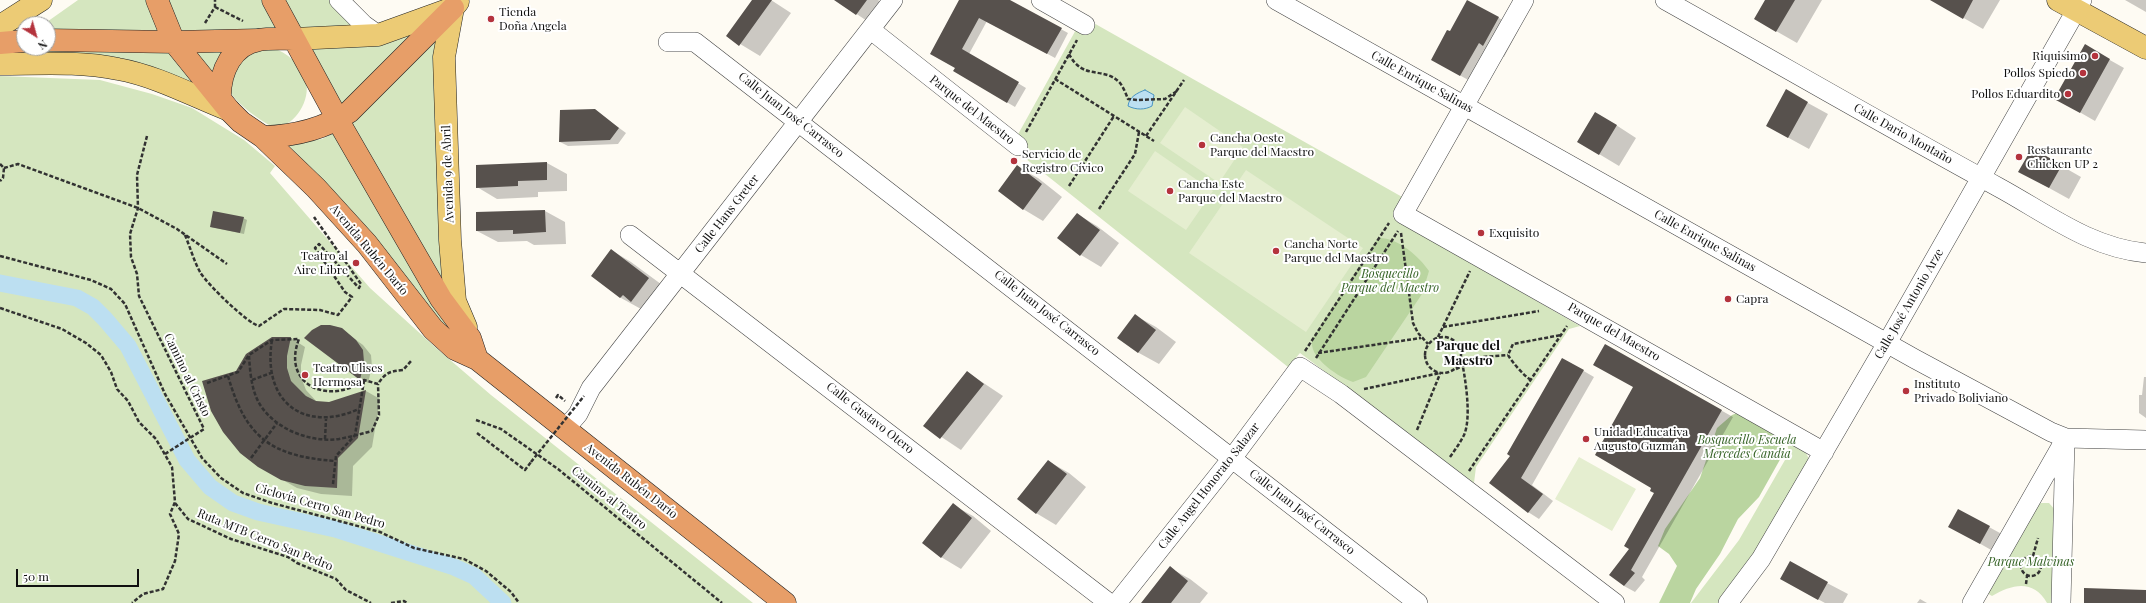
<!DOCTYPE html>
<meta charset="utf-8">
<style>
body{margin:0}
#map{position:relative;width:2146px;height:603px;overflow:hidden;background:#fefbf3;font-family:"Playfair Display",serif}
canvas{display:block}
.north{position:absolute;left:16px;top:16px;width:40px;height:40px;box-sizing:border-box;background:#fff;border:1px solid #9f9f9f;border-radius:50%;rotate:143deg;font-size:11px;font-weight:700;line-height:16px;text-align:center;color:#101010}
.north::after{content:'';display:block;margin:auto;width:14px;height:18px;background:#b4333d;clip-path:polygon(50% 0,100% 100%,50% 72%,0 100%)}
.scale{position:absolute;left:16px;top:569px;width:123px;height:18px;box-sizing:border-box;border:2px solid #101010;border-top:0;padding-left:5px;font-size:12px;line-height:14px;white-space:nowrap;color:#101010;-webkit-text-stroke:3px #fff;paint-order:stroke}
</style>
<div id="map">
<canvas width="2146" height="603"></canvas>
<div class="north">N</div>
<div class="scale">50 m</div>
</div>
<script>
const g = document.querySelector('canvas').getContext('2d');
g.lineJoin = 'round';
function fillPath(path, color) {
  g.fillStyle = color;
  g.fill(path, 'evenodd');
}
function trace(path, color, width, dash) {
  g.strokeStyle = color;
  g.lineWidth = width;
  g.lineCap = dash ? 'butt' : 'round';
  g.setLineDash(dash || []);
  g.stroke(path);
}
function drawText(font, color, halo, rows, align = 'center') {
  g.font = font + ' "Playfair Display",serif';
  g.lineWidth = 4;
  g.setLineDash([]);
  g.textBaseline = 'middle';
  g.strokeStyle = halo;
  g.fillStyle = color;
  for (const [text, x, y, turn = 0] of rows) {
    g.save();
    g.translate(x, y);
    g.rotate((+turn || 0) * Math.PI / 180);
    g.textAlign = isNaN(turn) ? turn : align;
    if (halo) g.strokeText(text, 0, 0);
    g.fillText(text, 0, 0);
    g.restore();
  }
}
const green = new Path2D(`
 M78 0H150L163 33 48 35V24H44Z
 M165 0H263L283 33 178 35Z
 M282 0H330L361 30 299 29Z
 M1083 17 1404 198 1393 218 1580 326 1569 329 1476 467 1474 483 1300 353 1288 367 1011 147Z
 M431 21 342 110 306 43Z
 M440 32 446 285H442L349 122Z
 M271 47C288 53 301 64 306 82 311 100 293 131 272 126 262 123 231 99 229 89 228 85 229 74 231 70 235 64 242 57 247 51Z
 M167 48 205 94 0 54 1 49Z
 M192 50H229L214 79Z
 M0 76 100 80 152 94 192 108 244 140 275 166 270 173 370 288 435 347 491 395 753 603H0Z
 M334 133 429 298 454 336C396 274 348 204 287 144L322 139Z
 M1786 437 1805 451 1809 459 1763 547 1721 603H1691L1739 540 1789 453Z
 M2041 503H2049L2056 511 2054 603H2047C2034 579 2012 584 1992 596L1987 593 2035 507Z`);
const forest = new Path2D(`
 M1378 238C1397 237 1419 256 1429 271L1422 294 1366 377 1353 382C1340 378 1311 359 1312 343 1312 340 1314 336 1315 334Z
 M1753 407 1774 420 1783 444 1782 456 1759 497 1738 519 1720 554 1696 589 1690 603H1659L1677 566 1669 554 1658 546 1665 529 1700 478 1717 428 1732 415Z`);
const pitch = new Path2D(`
 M1185 107 1243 147 1219 183 1160 143Z
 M1155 151 1213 191 1186 230 1128 191Z
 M1246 170 1363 248 1306 332 1189 253Z
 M1579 457 1636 489 1612 531 1555 499Z`);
const water = new Path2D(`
 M1145 90 1154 95 1152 106C1145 110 1136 110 1128 106 1129 97 1137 93 1145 90Z`);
const shadow = new Path2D(`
 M753 0H771L791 13 760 56 727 36Z
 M836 0H878L881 2 867 21Z
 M960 0H1008L1068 33 1055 58 987 21 969 54 1026 88 1015 107 954 71 956 68Z
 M1766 0H1822L1797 43 1755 19Z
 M1944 0H2000L1983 29 1941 5Z
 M2125 0H2146V12Z
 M1468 1 1519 29 1504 57 1499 54 1481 87 1452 71 1451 32Z
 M2085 46 2124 68 2095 121 2055 98Z
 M1786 91 1828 114 1809 149 1787 137Z
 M595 110 626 133 618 144 568 146 560 142Z
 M1616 125 1636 138 1619 166 1599 154Z
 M2032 149 2081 177 2069 199 2040 183Z
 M547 163 567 174V191L538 192V197L497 199 477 187Z
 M1017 167 1038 178 1062 197 1043 221 1023 209Z
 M545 211 565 222 566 244 534 245 527 241 498 242 477 231V213Z
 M1077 214 1097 226 1119 243 1101 267 1081 255 1058 238Z
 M243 218 247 220 244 234 211 227Z
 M611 250 631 262 669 290 641 309 621 298 592 276Z
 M1136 316 1156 327 1176 342 1159 364 1139 353 1119 338Z
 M341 329 363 345 371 355 372 367 368 383 306 338Z
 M291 338 305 347 301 365V377L306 390 317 402 329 403 366 391 380 399 372 447 353 466 352 496 321 494 297 488 274 475 237 371Z
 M1606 346 1733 417 1642 577 1645 580 1635 592 1624 586 1631 549 1656 493 1653 488 1634 387Z
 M1563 359 1594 377 1532 485 1553 501 1539 519 1528 512 1512 456Z
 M967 372 1003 396 961 450 925 426Z
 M2144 377H2146V418L2139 413V395H2142Z
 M1048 461 1069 473 1086 487 1056 525 1036 513Z
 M953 505 973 516 991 531 961 569 941 557Z
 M1989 527 2009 538 2000 555 1970 538Z
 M1170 568 1190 579 1208 593 1200 603H1147Z
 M1827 583 1848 594 1843 603H1825L1801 590Z
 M1920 599 1927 603H1917Z`);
const canal = new Path2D(`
 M0 283 77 298 93 307 105 319 128 346 187 460 210 487 233 503 258 512 335 529 454 567 474 576 503 603`);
const building = new Path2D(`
 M752 0H772L739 46 726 36Z
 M834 0H867L856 15Z
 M959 0H1010L1062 28 1047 54 979 18 962 49 1019 82 1007 103 953 71 955 68 930 54Z
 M1467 0 1499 17 1483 46 1479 43 1460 76 1431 60 1447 30 1450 31Z
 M1765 0H1795L1776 32 1754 19Z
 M1930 0H1973L1963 19Z
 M2085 44 2110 59 2080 113 2054 99Z
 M1786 89 1808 102 1788 138 1766 126Z
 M595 109 619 128 610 140 559 142 560 110Z
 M1595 112 1617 125 1599 155 1577 142Z
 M2032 148 2062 165 2049 188 2018 172Z
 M547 162V180L518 181V186L476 188V165Z
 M1017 165 1042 184 1023 210 998 191Z
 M545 210 546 232 513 234V230L476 231V212Z
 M213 211 244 217 240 233 210 227Z
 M1077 213 1100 230 1080 256 1057 238Z
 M611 249 649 278 631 302 623 295 620 298 591 276Z
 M1135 314 1156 330 1138 353 1117 338Z
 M321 325H330L342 328 356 340 363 350 364 362 360 380 304 338 312 330Z
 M272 337H291L287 356V368L291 381 306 396 316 401 329 402 366 390 358 438 338 458 337 488 305 486 281 480 258 467 240 453 223 432 211 411 202 381 236 371 246 354Z
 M1605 344 1722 410 1631 570 1635 573 1624 586 1609 575 1629 549 1624 546 1654 493 1650 491 1651 488 1595 455 1633 387 1593 365Z
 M1562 358 1584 370 1521 478 1543 494 1528 513 1489 483 1510 456 1507 454Z
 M967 371 984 384 940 439 923 426Z
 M1048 460 1067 474 1036 514 1017 499Z
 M953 503 972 518 941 558 922 543Z
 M1958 509 1990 526 1980 544 1948 527Z
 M1790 561 1828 582 1818 600 1780 579Z
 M1170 566 1188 581 1171 603H1141Z
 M2084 588 2146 590V603H2084Z`);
const path = new Path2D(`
 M215 7 243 21
 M205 23 215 7V0
 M1069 54C1083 81 1103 66 1119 82 1123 86 1126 94 1128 99L1138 100 1165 99 1177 91
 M1055 79 1154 141
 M1026 132 1077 40
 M147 136 137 175 138 208 130 234 131 257 137 274 139 296 204 429 165 454
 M1146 136 1184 80
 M0 164 4 168 3 178 0 181
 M4 168 18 164 138 208 177 229 227 264
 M1069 186 1114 116
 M1099 209 1135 154 1139 132
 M1401 233 1413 323 1418 333 1428 344
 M185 235C190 247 194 261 200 272 207 284 247 323 259 326L284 309 320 310 338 315 352 297 345 292 315 248 319 244 359 288 361 284 314 217
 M0 256 91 280 111 289 125 304 165 394 202 458 221 478 243 493 272 503 380 532 414 548 464 559 486 571 511 592 519 603
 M0 308 62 329 86 343 101 355 111 372 117 389 128 401 139 422 156 439 172 467 175 502 170 514 179 534 175 561 163 589 143 594 132 603
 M1443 327 1539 311
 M1425 355a18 18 0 1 1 36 0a18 18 0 1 1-36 0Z
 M1438 337 1470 271
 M272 340C262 400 302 434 359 409
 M1305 351 1389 223
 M1318 353 1421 338
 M249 356C250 370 251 387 258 401 272 428 309 443 339 439 350 437 361 434 372 431L379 415 378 384
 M1316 358 1398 231
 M1456 369 1482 357 1508 355
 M228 376C246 439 272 456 335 461
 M252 380 271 373
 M1531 380C1524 376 1512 362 1508 355L1513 344 1561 335
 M207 383 238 372 249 355 272 340 299 339C281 385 329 406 364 380L378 384C385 373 390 371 403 370L411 361
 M1364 389 1440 373
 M556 398 558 395 565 401
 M476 420 501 429 558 469 722 603
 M1417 430 1440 374
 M477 433 525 470 531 462
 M325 439 326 419
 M1450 457C1455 450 1460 443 1464 435 1472 417 1465 376 1461 357
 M251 458 277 423
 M1469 471 1567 326
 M333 484 336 456 355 435 364 381
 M175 503 188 519 231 539 288 557 297 563 336 579 346 590 371 603
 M2021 566a10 10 0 1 1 20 0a10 10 0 1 1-20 0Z
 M2033 556 2038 538
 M2026 584 2027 576
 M391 603 404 601 407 603`);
const minor = new Path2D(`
 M339 0 364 25 378 35
 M1041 0 1085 25
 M1276 0 1915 359 2051 432 2066 438 2146 440
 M1524 0 1403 214 1824 452
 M1665 0C1776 62 1886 126 1998 187 2046 213 2090 248 2146 253
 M871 30 1018 146
 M668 42H695L1418 603
 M630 235 1109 603
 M565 429 578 414 591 388 893 0
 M1117 603 1233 457 1300 367 1341 394 1615 603
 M1728 603 1761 559 1887 343 2082 0
 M1972 603 2066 438
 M2061 603 2065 440`);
const major = new Path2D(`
 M2058 0 2146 48
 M453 8 444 57 450 240 455 301 466 327
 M0 26 41 0
 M294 39 378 35 453 8 458 2
 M0 64C39 64 80 61 118 69 157 76 193 96 229 110`);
const highway = new Path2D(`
 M157 0 174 42 229 110 241 122 263 137 316 188 367 244 433 329 455 349 477 359 785 603
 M273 0 344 131 441 299 470 338 477 359
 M48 40 174 42 258 40
 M0 43 24 41
 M220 96C220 72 232 44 259 40 270 38 282 39 294 39
 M263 137C293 136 324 129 349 112L453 8`);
const pathBridge = new Path2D(`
 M531 462 584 396`);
const markers = [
 [491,19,4,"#b4333d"],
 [2095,56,4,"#b4333d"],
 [2083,73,4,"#b4333d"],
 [2068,94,4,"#b4333d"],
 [1202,145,4,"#b4333d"],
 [2019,157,4,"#b4333d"],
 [1014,161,4,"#b4333d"],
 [1170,191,4,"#b4333d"],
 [1481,233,4,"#b4333d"],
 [1276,251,4,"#b4333d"],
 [356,263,4,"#b4333d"],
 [1728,299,4,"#b4333d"],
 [305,375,4,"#b4333d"],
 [1906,391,4,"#b4333d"],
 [1586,439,4,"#b4333d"]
];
const poiNames = [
 ["Tienda",499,12],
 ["Doña Angela",499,26],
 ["Riquisimo",2087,56,"right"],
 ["Pollos Spiedo",2075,73,"right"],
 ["Pollos Eduardito",2060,94,"right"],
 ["Cancha Oeste",1210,138],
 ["Parque del Maestro",1210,152],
 ["Restaurante",2027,150],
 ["Chicken UP 2",2027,164],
 ["Servicio de",1022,154],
 ["Registro Cívico",1022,168],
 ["Cancha Este",1178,184],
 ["Parque del Maestro",1178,198],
 ["Exquisito",1489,233],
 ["Cancha Norte",1284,244],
 ["Parque del Maestro",1284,258],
 ["Teatro al",348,256,"right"],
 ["Aire Libre",348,270,"right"],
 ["Capra",1736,299],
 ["Teatro Ulises",313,368],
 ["Hermosa",313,382],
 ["Instituto",1914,384],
 ["Privado Boliviano",1914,398],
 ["Unidad Educativa",1594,432],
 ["Augusto Guzmán",1594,446]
];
const streetNames = [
 ["Calle Enrique Salinas",1422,82,29],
 ["Parque del Maestro",972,110,38],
 ["Calle Juan José Carrasco",791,115,38],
 ["Calle Dario Montaño",1903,134,29],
 ["Avenida 9 de Abril",448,174,-92],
 ["Calle Hans Greter",727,214,-52],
 ["Calle Enrique Salinas",1705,241,29],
 ["Avenida Rubén Darío",369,250,50],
 ["Calle José Antonio Arze",1909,304,-60],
 ["Calle Juan José Carrasco",1047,313,38],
 ["Parque del Maestro",1614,332,30],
 ["Camino al Cristo",187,375,64],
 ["Calle Gustavo Otero",870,418,38],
 ["Avenida Rubén Darío",631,481,38],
 ["Calle Angel Honorato Salazar",1209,486,-52],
 ["Camino al Teatro",609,498,39],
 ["Ciclovía Cerro San Pedro",320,506,16],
 ["Calle Juan José Carrasco",1302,512,38],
 ["Ruta MTB Cerro San Pedro",265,540,22]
];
const parkNames = [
 ["Bosquecillo",1390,274],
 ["Parque del Maestro",1390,288],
 ["Bosquecillo Escuela",1747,440],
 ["Mercedes Candia",1747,454],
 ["Parque Malvinas",2031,562]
];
const neighbourhoodNames = [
 ["Parque del",1468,346],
 ["Maestro",1468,361]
];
fillPath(green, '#d5e6bf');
fillPath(forest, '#bad5a0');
fillPath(pitch, '#e5eed0');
fillPath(water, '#bcdff1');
trace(water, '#4a95c2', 1);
fillPath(shadow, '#0003');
trace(canal, '#bcdff1', 17);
fillPath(building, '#57514d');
trace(minor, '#434343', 20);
trace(major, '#212121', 23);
trace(highway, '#212121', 23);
trace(path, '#323232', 2.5, [4, 2]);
trace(minor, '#fff', 19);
trace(major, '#eccb75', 22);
trace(highway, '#e79e68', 22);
trace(pathBridge, '#323232', 2.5, [4, 2]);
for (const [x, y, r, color] of markers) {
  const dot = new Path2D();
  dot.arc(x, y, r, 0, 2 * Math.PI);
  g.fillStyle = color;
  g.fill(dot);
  trace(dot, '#fff', 1.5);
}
drawText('12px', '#101010', '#fff', poiNames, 'left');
drawText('12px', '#101010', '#fff', streetNames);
drawText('italic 12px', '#346225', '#fff', parkNames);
drawText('bold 13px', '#101010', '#fff', neighbourhoodNames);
</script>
